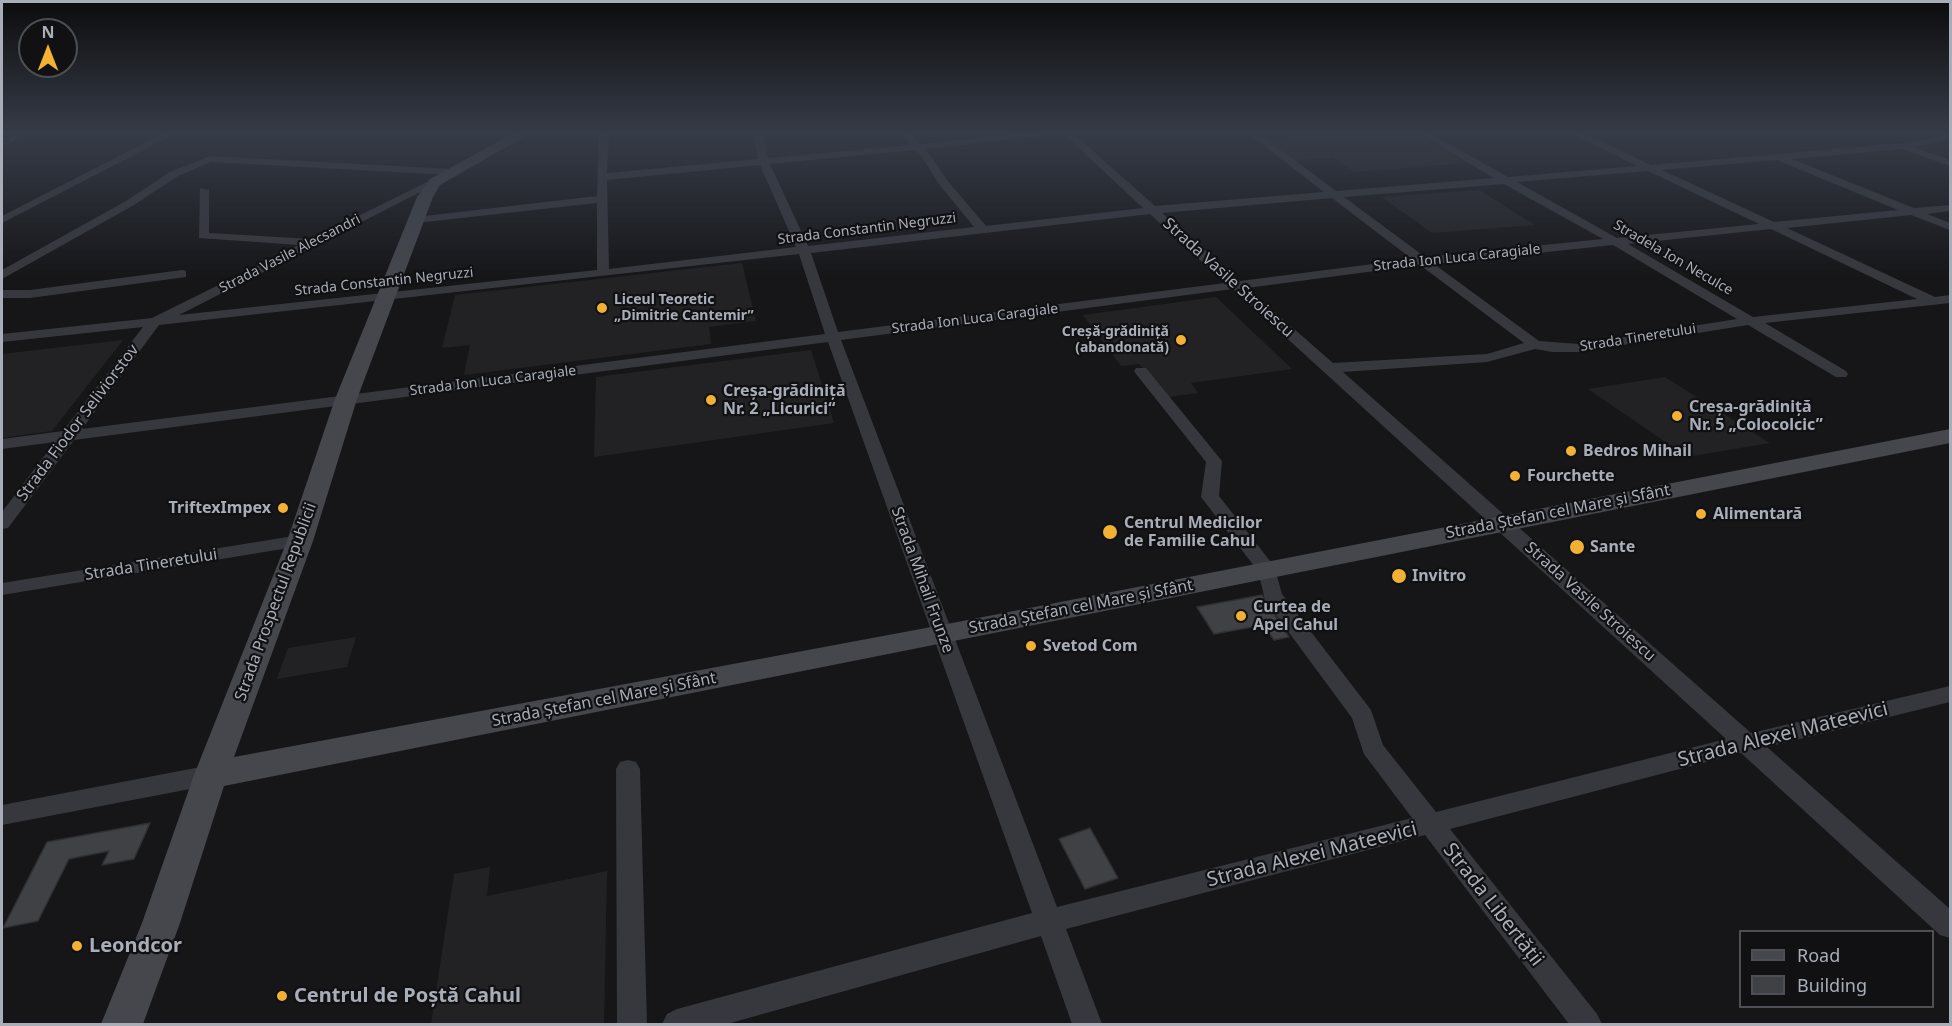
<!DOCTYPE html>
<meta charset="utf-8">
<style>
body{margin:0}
#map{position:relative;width:1952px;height:1026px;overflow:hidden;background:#161618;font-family:"Noto Sans",sans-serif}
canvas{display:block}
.frame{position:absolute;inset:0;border:3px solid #a8adb8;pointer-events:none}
.legend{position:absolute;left:1739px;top:930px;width:195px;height:78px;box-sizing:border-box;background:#111113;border:2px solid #4d4f55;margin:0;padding:8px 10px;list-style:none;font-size:18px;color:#a8adb8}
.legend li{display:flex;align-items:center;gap:12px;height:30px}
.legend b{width:30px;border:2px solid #4d4f55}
.north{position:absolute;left:18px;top:18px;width:60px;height:60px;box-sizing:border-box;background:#111113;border:2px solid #4d4f55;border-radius:50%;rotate:0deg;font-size:16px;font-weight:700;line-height:24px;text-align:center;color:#a8adb8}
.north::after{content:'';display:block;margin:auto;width:21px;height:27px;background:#f2b134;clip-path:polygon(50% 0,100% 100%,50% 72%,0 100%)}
</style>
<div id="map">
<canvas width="1952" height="1026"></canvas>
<div class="frame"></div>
<ul class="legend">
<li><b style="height:8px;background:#45474d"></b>Road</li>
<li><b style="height:16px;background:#404145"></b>Building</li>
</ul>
<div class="north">N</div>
</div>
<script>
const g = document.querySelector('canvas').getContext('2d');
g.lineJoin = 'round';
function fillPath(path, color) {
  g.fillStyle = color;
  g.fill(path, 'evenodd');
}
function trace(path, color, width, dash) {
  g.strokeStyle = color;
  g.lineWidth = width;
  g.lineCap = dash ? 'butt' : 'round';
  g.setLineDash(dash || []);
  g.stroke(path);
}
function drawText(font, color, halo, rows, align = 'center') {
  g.font = font + ' "Noto Sans",sans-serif';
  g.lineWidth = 4.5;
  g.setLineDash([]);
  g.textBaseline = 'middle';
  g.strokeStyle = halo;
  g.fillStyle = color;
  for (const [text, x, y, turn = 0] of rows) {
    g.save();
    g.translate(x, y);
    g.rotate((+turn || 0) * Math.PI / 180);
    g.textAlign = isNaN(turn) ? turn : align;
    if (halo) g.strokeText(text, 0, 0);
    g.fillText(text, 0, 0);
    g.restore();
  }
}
const built = new Path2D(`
 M1346 135H1417L1467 163 1355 172 1332 158 1295 160 1268 139Z
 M1479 190 1535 225 1432 233 1382 197Z
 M742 263 756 321 709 327 711 344 464 375 470 345 442 348 455 295Z
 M1216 297 1292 369 1191 383 1198 393 1169 397 1139 364 1121 366 1083 315Z
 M123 340 52 431 2 438V354Z
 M811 350 834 423 594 457 596 377Z
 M1665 377 1770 443 1687 457 1588 389Z
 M356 637 347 667 277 679 288 648Z
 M490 867 487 896 607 871 604 1024H431L454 874Z`);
const building = new Path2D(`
 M1262 595 1289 637 1274 640 1263 625 1214 634 1197 607Z
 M150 823 134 859 102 865 109 851 69 859 38 921 3 928 47 842Z
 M1090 828 1118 878 1085 889 1059 839Z`);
const minor = new Path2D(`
 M160 135H173L2 223V216Z
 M599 135H609L607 173 758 159 753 135H763L768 158 910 145 903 135H912L919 144 1010 135H1049L926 149 947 180 986 226 1143 208 1065 135H1075L1155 206 1324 192 1250 135H1261L1336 191 1494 178 1421 135H1433L1508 177 1637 166 1575 135H1588L1651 165 1903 143 1950 135V140L1914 147 1950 160V166L1902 149 1792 159 1914 208 1950 205V211L1927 214 1950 223V230L1911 215 1787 228 1935 297 1950 295V303L1765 323 1846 371 1848 374 1846 377H1836L1748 325 1579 352H1552L1535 349 1487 362 1343 372 1751 733 1950 686V702L1767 747 1950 909V938L1940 935 1741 753 1450 829 1597 1014 1602 1024H1569L1425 835 1066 929 1102 1024H1072L1041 936 727 1024H662L667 1014 677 1009 1032 913 828 342 74 440 8 528 2 529V512L55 442 2 449V439L63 431 143 327 2 342V334L152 318 299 245 199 238 200 188 209 190V233L312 239 431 180 440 182 179 315 597 270V203L416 223 410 220 416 217 597 196ZM914 150 920 154 939 184 974 227 808 246 770 164ZM1777 160 1898 210 1774 222 1662 170ZM760 165 796 247 609 269 607 180ZM1648 171 1759 224 1617 238 1517 182ZM1504 184 1603 239 1425 257 1344 197ZM1332 198 1412 259 1240 281 1162 213ZM1150 214 1225 283 838 332 811 253ZM1771 229 1917 299 1753 317 1628 244ZM1613 245 1737 319 1579 344 1539 341 1434 264ZM799 254 825 334 82 429 159 325ZM1420 265 1524 343 1487 354 1333 363 1247 288ZM1233 289 1726 739 1436 812 1383 745 1371 710 1282 594 1274 566 1219 496 1222 461 1146 368H1136L1134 371 1136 374 1206 462 1201 497 1258 571 1265 600 1352 718 1364 754 1412 818 1057 907 841 340Z
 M210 156 451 169 456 172 451 175 211 162 178 176 134 205 2 279V270L126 201 170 172Z
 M182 270 186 271V277L30 298H2V290H30Z
 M300 535 309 541 307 545 2 595V583Z
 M628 760 636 762 640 769 647 1024H617L616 769 620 762Z
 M211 765 219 768 223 775 219 782 211 785 2 825V805Z`);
const secondary = new Path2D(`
 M510 135H527L440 185 433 197 357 399 313 541 234 757 942 625 1950 429V443L224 786 180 923 143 1024H101L142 923 194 775 287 541 335 399 417 197 430 179Z`);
const rail = new Path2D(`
 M2 142 24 135`);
const markers = [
 [602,308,6,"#f2b134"],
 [1181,340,6,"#f2b134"],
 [711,400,6,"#f2b134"],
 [1677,416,6,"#f2b134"],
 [1571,451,6,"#f2b134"],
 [1515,476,6,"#f2b134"],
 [283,508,6,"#f2b134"],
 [1701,514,6,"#f2b134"],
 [1110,532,8,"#f2b134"],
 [1577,547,8,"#f2b134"],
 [1399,576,8,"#f2b134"],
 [1241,616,6,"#f2b134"],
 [1031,646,6,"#f2b134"],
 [77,946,6,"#f2b134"],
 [282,996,6,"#f2b134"]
];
const farStreetnames = [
 ["Strada Constantin Negruzzi",867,229,-7],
 ["Strada Vasile Alecsandri",290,254,-27],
 ["Strada Ion Luca Caragiale",1457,258,-6],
 ["Stradela Ion Neculce",1673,258,30],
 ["Strada Constantin Negruzzi",384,282,-6],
 ["Strada Ion Luca Caragiale",975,319,-7],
 ["Strada Tineretului",1638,338,-9],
 ["Strada Ion Luca Caragiale",493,381,-7]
];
const farPoinames = [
 ["Liceul Teoretic",614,300],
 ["„Dimitrie Cantemir”",614,316],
 ["Creșă-grădiniță",1169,332,"right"],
 ["(abandonată)",1169,348,"right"]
];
const streetNames = [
 ["Strada Vasile Stroiescu",1228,278,42],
 ["Strada Fiodor Seliviorstov",78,423,-53],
 ["Strada Ștefan cel Mare și Sfânt",1558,512,-11],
 ["Strada Tineretului",151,565,-9],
 ["Strada Mihail Frunze",922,580,70],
 ["Strada Prospectul Republicii",276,602,-70],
 ["Strada Vasile Stroiescu",1590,602,42],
 ["Strada Ștefan cel Mare și Sfânt",1081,607,-11],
 ["Strada Ștefan cel Mare și Sfânt",604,700,-11]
];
const poiNames = [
 ["Creșa-grădiniță",723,391],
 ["Nr. 2 „Licurici“",723,409],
 ["Creșa-grădiniță",1689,407],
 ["Nr. 5 „Colocolcic”",1689,425],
 ["Bedros Mihail",1583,451],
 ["Fourchette",1527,476],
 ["TriftexImpex",271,508,"right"],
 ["Alimentară",1713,514],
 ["Centrul Medicilor",1124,523],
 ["de Familie Cahul",1124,541],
 ["Sante",1590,547],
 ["Invitro",1412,576],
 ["Curtea de",1253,607],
 ["Apel Cahul",1253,625],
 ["Svetod Com",1043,646]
];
const nearStreetnames = [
 ["Strada Alexei Mateevici",1783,735,-14],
 ["Strada Alexei Mateevici",1312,855,-14],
 ["Strada Libertății",1493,905,52]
];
const nearPoinames = [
 ["Leondcor",89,946],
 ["Centrul de Poștă Cahul",294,996]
];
fillPath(built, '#222225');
fillPath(building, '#404145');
trace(building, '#303034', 1.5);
fillPath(minor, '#37383d');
fillPath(secondary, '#45474d');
trace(rail, '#4a4c52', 4.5);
trace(rail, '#111113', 3, [8]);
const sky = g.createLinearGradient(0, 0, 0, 279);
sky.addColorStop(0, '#0c0c0d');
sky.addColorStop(0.48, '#363c48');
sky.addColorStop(1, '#363c4800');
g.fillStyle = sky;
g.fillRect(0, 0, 1952, 279);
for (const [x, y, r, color] of markers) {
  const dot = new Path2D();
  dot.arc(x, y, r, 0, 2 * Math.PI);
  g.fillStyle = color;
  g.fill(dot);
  trace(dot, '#111113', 2);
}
drawText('14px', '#a8adb8', '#111113', farStreetnames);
drawText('bold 14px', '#a8adb8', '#111113', farPoinames, 'left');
drawText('16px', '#a8adb8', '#111113', streetNames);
drawText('bold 16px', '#a8adb8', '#111113', poiNames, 'left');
drawText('20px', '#a8adb8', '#111113', nearStreetnames);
drawText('bold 20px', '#a8adb8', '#111113', nearPoinames, 'left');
</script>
